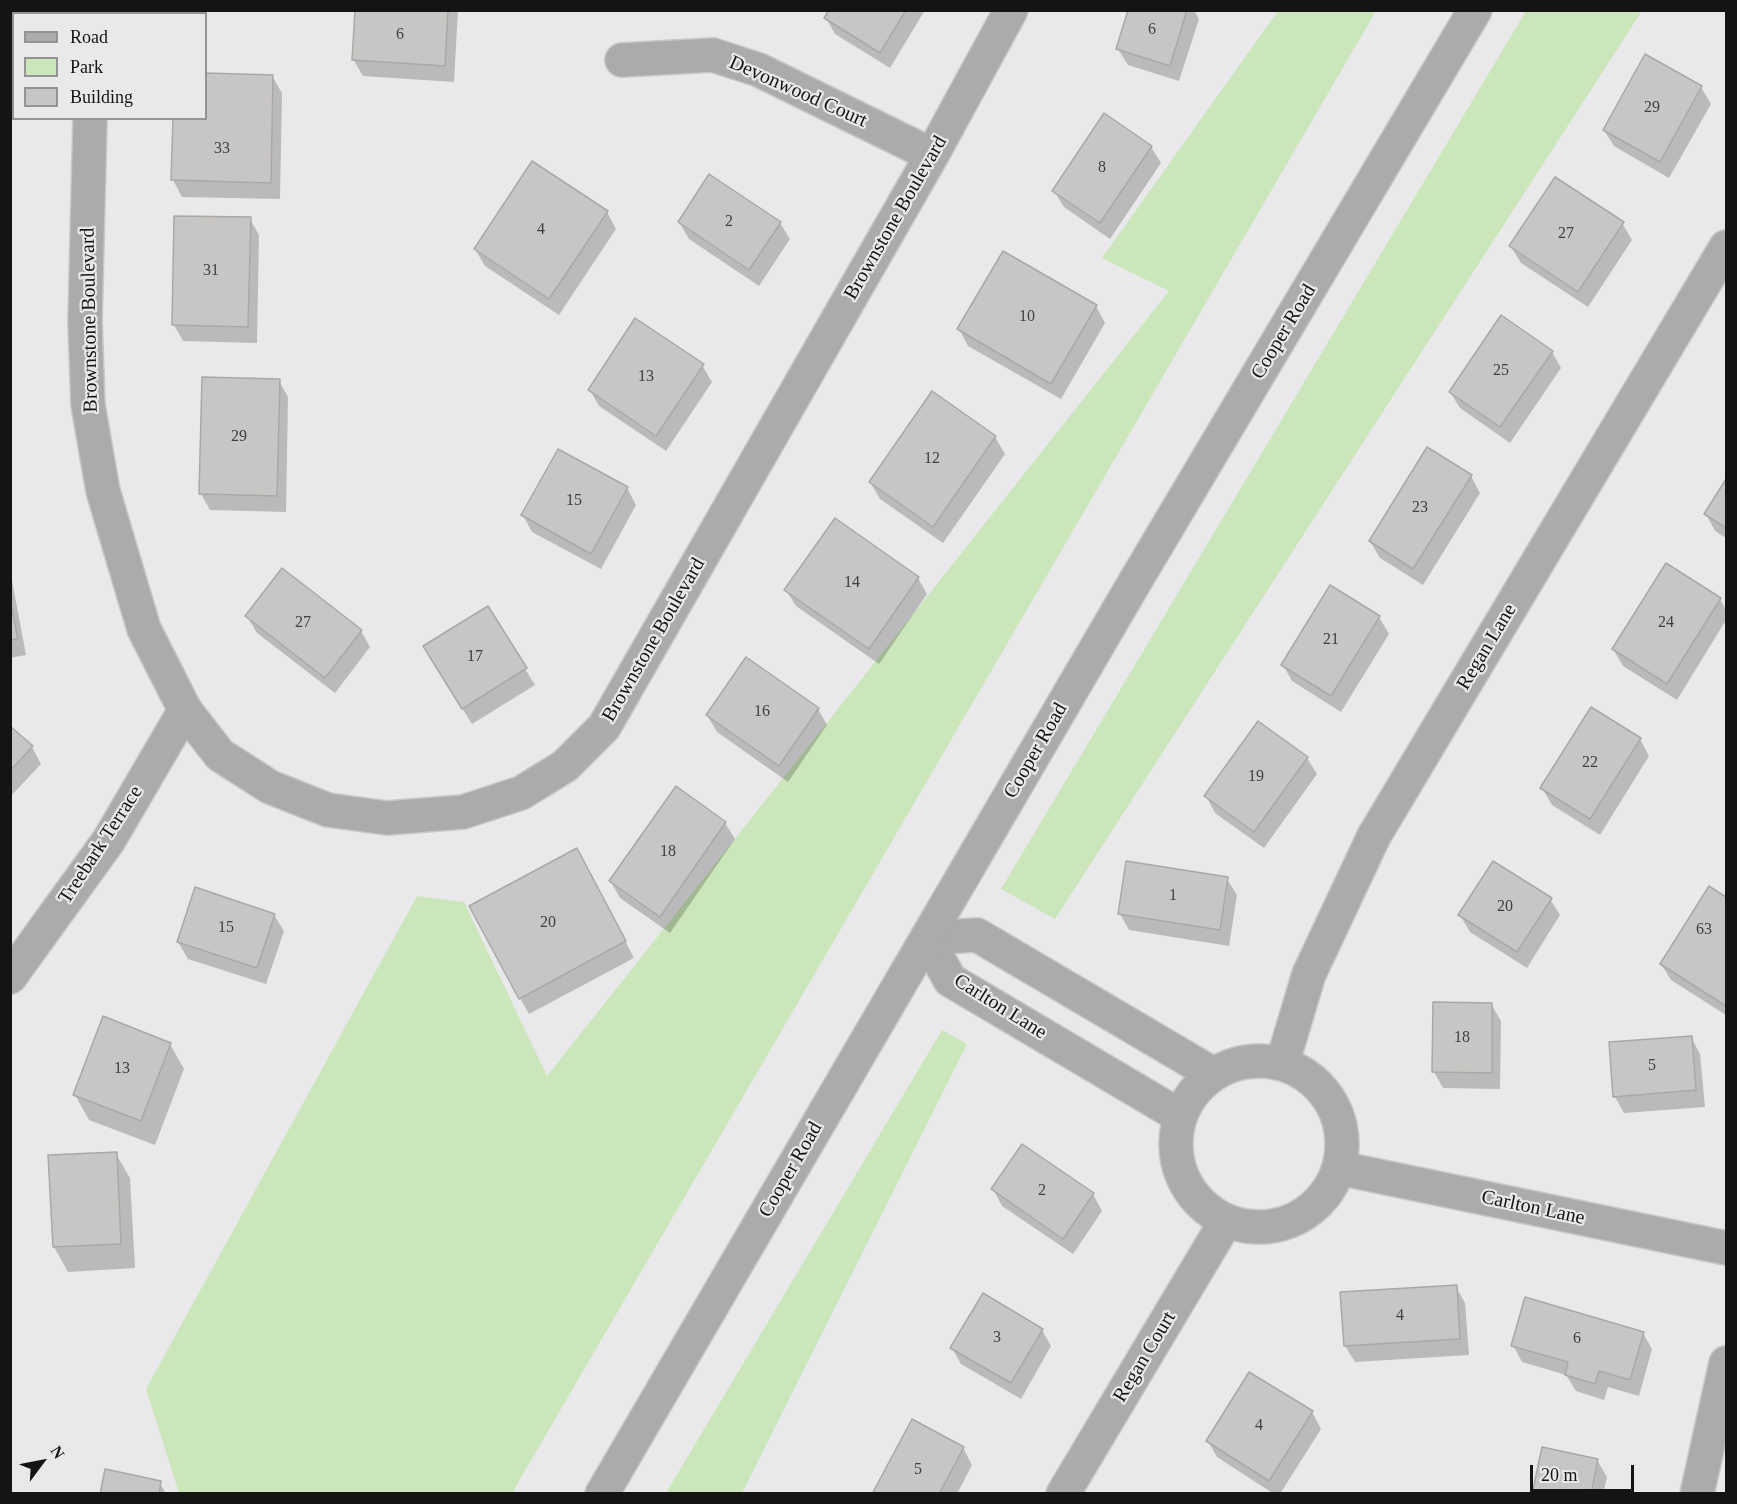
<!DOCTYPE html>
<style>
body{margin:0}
#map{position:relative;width:1737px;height:1504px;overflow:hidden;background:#e9e9eb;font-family:"Times New Roman",serif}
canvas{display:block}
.frame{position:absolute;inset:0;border:12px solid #141414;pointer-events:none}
.legend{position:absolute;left:12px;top:12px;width:195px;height:108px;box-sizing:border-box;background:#e9e9eb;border:2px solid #949495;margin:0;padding:8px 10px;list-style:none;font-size:18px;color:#141414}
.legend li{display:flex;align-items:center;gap:12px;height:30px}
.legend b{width:30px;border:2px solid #949495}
.north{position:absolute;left:12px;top:1432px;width:60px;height:60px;-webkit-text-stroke:4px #e9e9eb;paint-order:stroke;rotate:58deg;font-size:16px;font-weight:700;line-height:24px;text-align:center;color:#141414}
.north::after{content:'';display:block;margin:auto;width:21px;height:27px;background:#141414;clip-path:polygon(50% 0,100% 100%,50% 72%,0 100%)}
.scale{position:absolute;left:1530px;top:1465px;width:104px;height:27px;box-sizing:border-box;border:3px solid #141414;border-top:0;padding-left:8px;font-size:18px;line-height:21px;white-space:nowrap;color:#141414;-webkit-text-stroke:4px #e9e9eb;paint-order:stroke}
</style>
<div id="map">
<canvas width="1737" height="1504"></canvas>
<div class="frame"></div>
<ul class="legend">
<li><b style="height:8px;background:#ababaa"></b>Road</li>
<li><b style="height:16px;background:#cbe6bb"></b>Park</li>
<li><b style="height:16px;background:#c8c6c4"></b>Building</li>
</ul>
<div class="north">N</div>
<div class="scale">20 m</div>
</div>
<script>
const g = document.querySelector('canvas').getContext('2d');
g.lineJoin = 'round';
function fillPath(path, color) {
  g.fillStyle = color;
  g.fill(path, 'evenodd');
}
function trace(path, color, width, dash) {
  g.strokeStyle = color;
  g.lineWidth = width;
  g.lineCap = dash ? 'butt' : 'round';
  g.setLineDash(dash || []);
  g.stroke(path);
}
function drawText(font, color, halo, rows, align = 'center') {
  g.font = font + ' "Times New Roman",serif';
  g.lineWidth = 4.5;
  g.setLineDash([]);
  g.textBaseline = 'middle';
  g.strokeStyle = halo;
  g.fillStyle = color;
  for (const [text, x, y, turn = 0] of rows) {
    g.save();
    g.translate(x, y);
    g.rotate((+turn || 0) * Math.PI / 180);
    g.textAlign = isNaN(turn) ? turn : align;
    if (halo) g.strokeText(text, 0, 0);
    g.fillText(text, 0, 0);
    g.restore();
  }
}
const green = new Path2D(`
 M1278 11H1376L512 1493H179L146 1389 417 896 464 902 547 1076 1169 291 1102 258Z
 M1526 11H1642L1055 919 1001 889Z
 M942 1030 967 1044 742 1493H666Z`);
const shadow = new Path2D(`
 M357 10H458L454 82 363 76 353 59Z
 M830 10H925L890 68 835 34 826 18Z
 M1130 10H1194L1199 19 1179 81 1128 65 1118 49Z
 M206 75 272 76 282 93 280 199 182 197 173 180 206 118Z
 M1701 87 1711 104 1669 178 1614 146 1604 130Z
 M1151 147 1161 163 1110 239 1064 207 1054 191Z
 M607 212 616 229 559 315 485 266 475 249Z
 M250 219 259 235 257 343 183 341 174 325Z
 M679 222 780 223 790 239 759 286 689 239Z
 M1622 223 1632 240 1588 307 1521 263 1511 247Z
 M1096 306 1105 323 1061 399 968 346 959 329Z
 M1552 352 1561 368 1510 443 1460 408 1450 392Z
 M702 365 712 382 666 451 599 406 590 390Z
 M279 381 288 397 286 512 210 510 201 494Z
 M932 393 995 437 1005 454 943 543 880 499 870 482Z
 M1471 476 1480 493 1423 585 1380 558 1370 541Z
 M1726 481V538L1715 531 1706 514Z
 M627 488 636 505 601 569 532 532 523 515Z
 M10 570 26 655 10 658Z
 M918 578 927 594 879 664 796 606 786 590Z
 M1330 587 1379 617 1389 634 1341 712 1292 681 1283 665Z
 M1720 599 1726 610V620L1677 700 1623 666 1613 649Z
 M487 608 535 685 472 724 434 663Z
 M247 616 361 631 370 647 335 693 257 633Z
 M818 709 827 725 788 782 717 732 707 715Z
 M10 728 32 747 41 764 10 797Z
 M1640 739 1649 756 1600 835 1552 805 1542 788Z
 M1307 758 1317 774 1264 848 1215 813 1206 796Z
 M725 823 735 839 670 933 620 898 611 882Z
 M586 867 634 958 529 1014 520 998Z
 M1227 879 1237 895 1229 946 1129 930 1120 914Z
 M1709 888 1726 899V1015L1671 980 1661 964Z
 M1550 899 1560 915 1527 968 1470 932 1460 915Z
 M274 915 284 931 266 984 188 959 178 942Z
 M1491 1004 1501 1021 1500 1089 1443 1088 1434 1072Z
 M1691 1037 1700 1054 1705 1107 1624 1113 1615 1097Z
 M170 1044 184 1069 155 1145 89 1120 75 1095Z
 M116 1154 130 1178 135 1268 68 1272 54 1247Z
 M993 1189 1093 1194 1102 1211 1073 1254 1002 1206Z
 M1456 1287 1465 1303 1469 1355 1355 1362 1345 1346Z
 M1042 1330 1051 1346 1021 1399 961 1364 952 1348Z
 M1643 1333 1652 1349 1639 1396 1608 1387 1604 1400 1576 1391 1566 1375 1522 1362 1513 1345Z
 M1312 1412 1321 1429 1280 1494H1274L1217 1457 1208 1441Z
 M963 1448 972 1465 957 1494H873Z
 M1597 1460 1607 1477 1603 1494H1533Z
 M160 1483 166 1494H102Z`);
const building = new Path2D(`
 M355 10H448L445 66 352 60Z
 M829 10H906L880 53 824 18Z
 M1128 10H1187L1170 66 1116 49Z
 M1645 54 1702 86 1660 162 1603 130Z
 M206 73 273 75 271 183 171 180 173 118H206Z
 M1104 113 1152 146 1100 223 1052 191Z
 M532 161 608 211 549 299 474 249Z
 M709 174 781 222 749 270 678 222Z
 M1555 177 1624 222 1578 292 1509 246Z
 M174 216 251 217 248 327 172 325Z
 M1003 251 1097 305 1051 384 957 329Z
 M1501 315 1553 351 1500 427 1449 392Z
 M635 318 704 364 656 436 588 390Z
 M202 377 280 379 277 496 199 494Z
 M932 391 996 436 933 527 869 482Z
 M1427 447 1472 475 1413 569 1369 541Z
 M558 449 628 487 591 554 521 515Z
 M1726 479V528L1704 514Z
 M835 518 919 577 869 649 784 590Z
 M1666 563 1721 598 1667 684 1612 649Z
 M282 568 362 630 325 678 245 616Z
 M1330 585 1380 616 1331 696 1281 665Z
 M10 600 18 639 10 640Z
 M488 606 527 668 462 709 423 646Z
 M746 657 819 708 779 766 706 715Z
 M1591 707 1641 738 1590 819 1540 788Z
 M1258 721 1308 757 1254 832 1204 796Z
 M10 726 33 746 10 771Z
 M676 786 726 822 660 917 609 881Z
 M577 848 626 941 519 999 469 906Z
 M1126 861 1228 877 1220 930 1118 914Z
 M1493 861 1552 898 1517 952 1458 915Z
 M1709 886 1726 897V1006L1660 964Z
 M195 887 275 914 257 968 177 942Z
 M1433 1002 1492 1003V1073L1432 1072Z
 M103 1016 171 1043 141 1121 73 1095Z
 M1692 1036 1696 1090 1613 1097 1609 1042Z
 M1022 1144 1094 1193 1063 1239 991 1189Z
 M117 1152 121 1244 53 1247 48 1155Z
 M1457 1285 1460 1339 1344 1346 1340 1292Z
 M983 1293 1043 1329 1011 1383 950 1348Z
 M1525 1297 1644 1332 1630 1380 1599 1371 1595 1384 1565 1375 1568 1362 1511 1346Z
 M1249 1372 1313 1411 1269 1481 1206 1441Z
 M912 1419 964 1447 939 1494H872Z
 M1542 1447 1598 1459 1591 1494H1532Z
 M105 1469 161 1481 159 1494H100Z`);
const minor = new Path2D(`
 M93 14V10
 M622 60 713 55 759 70 932 155
 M90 118 85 322 88 405 103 491 144 629 185 710 220 755 270 787 328 810 387 818 463 812 521 793 565 766 604 727 932 155 1011 10
 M10 977 109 840 185 710
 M1176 1144a83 83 0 1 1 166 0a83 83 0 1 1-166 0Z
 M1282 1064 1309 974 1374 836 1726 247
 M1180 1116 950 980 927 938 977 935 1213 1074
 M1339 1168 1726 1248
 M1063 1494 1226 1221
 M1697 1494 1726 1363`);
const tertiary = new Path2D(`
 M602 1494 1133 585 1475 10`);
const numberNames = [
 ["6",1152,30],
 ["6",400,35],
 ["29",1652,108],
 ["33",222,149],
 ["8",1102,168],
 ["2",729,222],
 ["4",541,230],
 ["27",1566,234],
 ["31",211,271],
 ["10",1027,317],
 ["25",1501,371],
 ["13",646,377],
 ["29",239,437],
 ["12",932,459],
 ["15",574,501],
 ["23",1420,508],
 ["14",852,583],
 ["27",303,623],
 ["24",1666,623],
 ["21",1331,640],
 ["17",475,657],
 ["16",762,712],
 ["22",1590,763],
 ["19",1256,777],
 ["18",668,852],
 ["1",1173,896],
 ["20",1505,907],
 ["20",548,923],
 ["15",226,928],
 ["63",1704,930],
 ["18",1462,1038],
 ["5",1652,1066],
 ["13",122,1069],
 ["2",1042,1191],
 ["4",1400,1316],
 ["3",997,1338],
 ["6",1577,1339],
 ["4",1259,1426],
 ["5",918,1470]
];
const streetNames = [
 ["Devonwood Court",798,92,24],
 ["Brownstone Boulevard",896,218,-60],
 ["Brownstone Boulevard",90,320,-91],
 ["Cooper Road",1284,332,-59],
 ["Brownstone Boulevard",654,640,-60],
 ["Regan Lane",1487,647,-59],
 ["Cooper Road",1036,751,-60],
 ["Treebark Terrace",101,845,-57],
 ["Carlton Lane",1000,1007,32],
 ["Cooper Road",791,1170,-60],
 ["Carlton Lane",1533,1208,12],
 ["Regan Court",1145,1357,-59]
];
fillPath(green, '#cbe6bb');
fillPath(shadow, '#0003');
fillPath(building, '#c8c6c4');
trace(building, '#aaa8a6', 1.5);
trace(minor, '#c7c7c9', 36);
trace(tertiary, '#c7c7c9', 36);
trace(minor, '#ababaa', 33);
trace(tertiary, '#ababaa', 33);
drawText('16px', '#414040', null, numberNames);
drawText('20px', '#141414', '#e9e9eb', streetNames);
</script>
